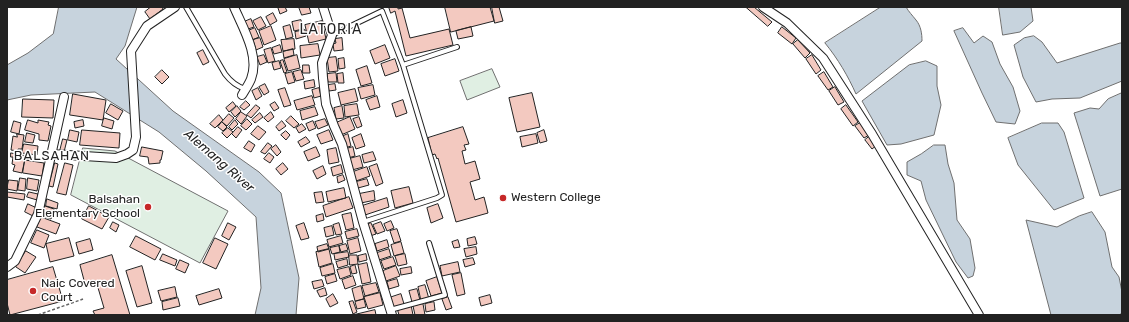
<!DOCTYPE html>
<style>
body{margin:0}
#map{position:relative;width:1129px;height:322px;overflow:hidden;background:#fff;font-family:Rubik,sans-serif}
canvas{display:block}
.frame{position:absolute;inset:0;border:8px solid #222;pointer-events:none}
</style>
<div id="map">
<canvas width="1129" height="322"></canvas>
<div class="frame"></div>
</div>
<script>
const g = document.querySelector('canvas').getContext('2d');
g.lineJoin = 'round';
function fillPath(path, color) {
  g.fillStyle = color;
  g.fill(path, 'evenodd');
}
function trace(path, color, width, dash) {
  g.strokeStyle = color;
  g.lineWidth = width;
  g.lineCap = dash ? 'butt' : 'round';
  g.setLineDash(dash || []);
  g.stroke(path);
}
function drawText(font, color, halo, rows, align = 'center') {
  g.font = font + ' Rubik,sans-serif';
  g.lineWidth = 3;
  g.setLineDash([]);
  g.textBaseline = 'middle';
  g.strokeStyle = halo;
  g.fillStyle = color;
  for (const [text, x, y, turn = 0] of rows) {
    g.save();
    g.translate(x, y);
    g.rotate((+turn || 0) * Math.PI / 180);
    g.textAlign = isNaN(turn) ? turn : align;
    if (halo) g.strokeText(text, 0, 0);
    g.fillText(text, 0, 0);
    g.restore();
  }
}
const green = new Path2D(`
 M492 69 500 87 467 100 460 81Z
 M83 148 115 151 228 211 200 263 71 195Z`);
const water = new Path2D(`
 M59 7H137L125 46 116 59 173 111 259 172 281 193 299 278 296 315H255L261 288 256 217 206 171 159 132 95 92 31 95 7 100V65L28 53 53 34Z
 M881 7H906C909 12 912 15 916 20 921 26 922 34 922 41L856 94C848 76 838 59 825 43Z
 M999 7H1031L1033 21 1020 32 1003 35Z
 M963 28 974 43 983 36 992 42 1000 64 1013 87 1020 111 1015 124 996 122 982 93 954 31Z
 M1034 36 1042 42 1057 63 1120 43H1122V81L1080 98 1052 99 1036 102 1023 77 1014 45 1024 38Z
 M926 61 937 66V86L941 105 934 135 901 144 887 145 862 101 909 65Z
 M1122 93V189L1100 196 1074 113 1090 108 1099 109 1108 99Z
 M1042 123H1058L1064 132 1084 198 1054 210 1018 165 1008 138Z
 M934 145H945L948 164 954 183 957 220 970 239 975 268 973 276 968 278 956 262 926 200 921 181 907 175V162L921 154Z
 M1092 212 1105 232 1112 267 1119 277 1122 292V313L1119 315H1051L1026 220 1057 227 1079 216Z`);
const building = new Path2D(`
 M151 7H162L163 9 150 19 145 12Z
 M281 7H285L287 11 280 14 278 8Z
 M299 7H309L311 13 302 15Z
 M389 7H399H398V9L402 8 410 38 449 29 453 45 406 56 395 11 391 13Z
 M445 7H490L494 21 451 32Z
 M492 7H499L503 21 495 23Z
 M746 7H754L772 22 768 26Z
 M273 13 277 21 270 25 266 17Z
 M261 17 266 26 258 30 253 21Z
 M251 19 254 27 248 29 244 22Z
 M301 20 303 29 294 31 292 22Z
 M322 21 326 39 309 43 305 25Z
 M290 25 293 37 286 39 283 27Z
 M271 26 276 40 264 45 259 31Z
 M471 27 473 36 458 39 456 31Z
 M782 27 796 38 792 44 778 33Z
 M255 28 259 37 252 40 248 31Z
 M305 30 306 36 296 39 295 32Z
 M260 38 263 47 256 50 253 40Z
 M342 38 343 50 334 51 333 44 336 43 335 39Z
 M294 39 295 49 283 51 281 40Z
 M798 40 810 53 805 58 793 44Z
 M318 44 320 55 301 58 300 46Z
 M280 45 282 52 274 54 272 48Z
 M385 45 390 58 375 64 370 51Z
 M271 48 275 61 268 63 264 50Z
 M293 49 294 55 284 58 283 52Z
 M203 50 209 62 203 65 197 53Z
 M264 55 267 62 260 65 257 57Z
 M297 55 300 68 288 71 284 59Z
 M812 55 821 70 816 74 806 59Z
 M336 57 338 71 329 72 327 58Z
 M344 58 345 68 339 69 338 59Z
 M395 59 399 71 385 76 381 64Z
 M283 60 287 72 284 73 280 61Z
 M279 61 281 68 274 70 272 63Z
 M303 65H309L310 73H303Z
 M367 66 372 83 361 86 356 70Z
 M162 70 169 77 162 84 155 77Z
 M301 70 304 79 296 81 293 72Z
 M292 72 295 82 288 84 285 74Z
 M824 72 833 87 828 90 818 76Z
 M336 73 337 82H328L327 74Z
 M343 73 344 83H338L337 74Z
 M314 80 315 87 305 89 304 82Z
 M265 84 269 92 264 95 259 87Z
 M335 84 336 90 329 91 328 85Z
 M373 85 375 95 361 99 358 88Z
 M835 87 844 102 838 105 829 91Z
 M258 88 262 96 256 100 252 91Z
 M285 88 291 105 284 107 278 90Z
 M319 88 321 96 314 98 312 90Z
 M355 89 358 101 341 105 338 93Z
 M532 93 540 127 517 132 509 98Z
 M73 94 106 100 103 120 70 115Z
 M312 96 315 105 297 110 294 101Z
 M377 96 380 107 370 110 366 100Z
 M23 99 54 100 53 118 22 117Z
 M403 100 407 113 396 117 392 104Z
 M246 101 250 105 244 110 240 107Z
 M233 102 236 106 229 112 226 108Z
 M275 102 279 108 274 111 270 105Z
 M111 104 123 111 118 120 106 113Z
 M357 104 359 115 345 117 344 106Z
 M256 105 260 108 251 118 247 115Z
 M846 105 858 122 853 126 841 109Z
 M237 106 241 111 235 117 231 112Z
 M342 106 344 118 336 119 334 108Z
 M315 107 318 115 302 120 300 111Z
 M241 112 247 116 241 124 236 119Z
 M271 112 274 117 268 122 264 118Z
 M260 113 263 117 255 123 252 120Z
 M229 114 234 118 227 126 222 122Z
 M219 115 223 120 215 128 210 124Z
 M291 116 299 124 294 128 286 121Z
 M350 117 355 129 341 135 336 123Z
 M359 117 362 126 357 128 353 119Z
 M104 118 114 121 112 129 102 126Z
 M247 119 252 124 246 130 241 126Z
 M325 119 328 125 318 129 315 122Z
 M28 120 38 123V120L49 122 48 125 51 126 48 141 39 140V134L25 130Z
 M83 120 84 126 75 128 74 122Z
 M235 120 238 124 232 130 229 127Z
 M14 121 21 123 19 134 11 132Z
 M282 121 286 126 279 131 276 127Z
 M313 121 316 128 309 131 306 124Z
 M222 122 227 127 223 131 218 127Z
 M860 123 869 135 864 138 855 126Z
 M302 124 306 129 299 133 296 128Z
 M258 126 266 132 259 140 251 134Z
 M238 127 242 130 236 138 232 134Z
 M463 127 469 144 464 145 466 150 462 151 465 164 475 161 480 179 470 182 475 200 484 197 488 213 456 222 438 158 437 159 435 154 432 155 428 138Z
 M228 128 233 132 227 138 222 133Z
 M70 130 79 132 77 142 68 140Z
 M82 130 120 133 119 148 80 145Z
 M329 130 333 140 321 144 317 135Z
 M544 130 547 141 540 143 537 133Z
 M286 131 290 135 286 140 281 135Z
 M27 133 35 135 33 143 25 142Z
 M17 134 24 135 22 149H18V151L11 150 13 136 17 137Z
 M348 134 351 146 345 148 341 137Z
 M361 134 365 146 356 149 352 138Z
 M536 134 538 143 522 147 520 137Z
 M870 136 877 145 872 149 865 140Z
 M306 137 310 142 301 147 298 142Z
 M63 139 67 140 64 152 60 151Z
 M249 141 255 145 251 152 244 148Z
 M268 143 272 146 265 154 261 152Z
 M24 144 38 146 37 155 22 153Z
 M276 145 281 152 277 156 271 149Z
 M142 147 163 151 161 160H160V163L149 164 148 157 140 156Z
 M316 147 320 156 308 161 304 152Z
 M353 147 355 156 348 158 346 149Z
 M336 148 339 162 329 164 327 150Z
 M373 152 376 160 364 163 362 155Z
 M11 153 32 157 31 161 25 159 22 173 13 171 15 165 12 164 13 157H11Z
 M269 153 274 157 270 163 264 159Z
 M360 156 363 167 352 170 349 159Z
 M25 160 44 163 42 176 23 173Z
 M55 163 58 164 53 187 49 186Z
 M65 163 73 165 66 195 57 193Z
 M283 163 288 169 281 175 276 169Z
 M377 164 383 183 376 186 369 167Z
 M341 165 343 173 333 176 331 168Z
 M323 166 326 174 317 179 313 171Z
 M367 167 370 176 356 181 353 172Z
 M343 175 345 180 338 183 337 177Z
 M20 178 26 179 25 191 18 190Z
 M28 178 39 180 37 191 27 189Z
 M367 179 369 185 358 188 356 182Z
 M9 180 18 181 17 191 7 189Z
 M409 187 413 203 395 208 391 191Z
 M344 188 346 198 328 202 326 192Z
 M374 191 375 200 361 203 359 194Z
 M7 192 25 194 24 200 7 197Z
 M29 192 38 194 37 200 27 197Z
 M322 192 324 202 316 203 314 193Z
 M349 197 353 208 326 217 323 206Z
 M387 198 389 207 365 215 362 206Z
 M47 199 58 203 57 209 46 206Z
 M28 204 37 208 33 216 25 212Z
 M438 204 443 218 431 223 427 208Z
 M45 206 54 209 51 219 42 216Z
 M89 206 109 217 102 229 82 219Z
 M351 213 354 228 346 230 342 215Z
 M323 214 324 220 317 222 316 216Z
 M41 217 60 224 56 234 37 227Z
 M391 221 394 228 387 231 384 224Z
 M113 222 119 225 116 232 110 228Z
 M381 222 385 231 377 234 373 225Z
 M228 223 236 227 229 240 222 236Z
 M304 223 309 238 301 240 296 226Z
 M339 223 342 234 336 235 333 225Z
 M371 223 376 234 370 236 366 225Z
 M332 226 334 235 326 237 324 228Z
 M357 229 359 236 347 239 345 232Z
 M397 229 401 241 394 243 390 231Z
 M37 230 49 235 44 248 31 243Z
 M136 236 161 249 155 260 130 247Z
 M341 236 343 243 329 247 327 240Z
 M475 237 477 244 468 246 467 239Z
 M69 238 74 256 50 262 46 244Z
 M215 238 228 244 216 269 203 263Z
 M358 238 361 251 350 254 347 241Z
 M90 239 93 250 79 254 76 243Z
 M387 240 389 247 377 251 375 244Z
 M458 240 460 247 454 248 452 242Z
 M401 242 404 253 394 256 391 245Z
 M327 244 329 249 318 252 317 247Z
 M346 244 348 250 341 252 339 246Z
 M339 246 340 252 332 254 330 248Z
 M476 247 477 254 466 257 464 249Z
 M329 249 332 263 319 267 316 252Z
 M389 249 391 256 379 260 377 253Z
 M26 251 36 257 25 273 16 267Z
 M348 252 349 257 335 260 334 254Z
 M163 254 177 260 175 266 160 260Z
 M366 254 367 260 359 262 358 256Z
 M405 254 407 264 398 266 395 256Z
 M112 255 130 315H95L93 311 104 308 96 281 85 284 80 265Z
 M349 255H357L358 264 350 265Z
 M393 257 396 265 384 269 381 261Z
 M473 258 475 264 465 267 463 260Z
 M347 259 348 265 338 268 336 262Z
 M180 260 189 264 185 273 176 269Z
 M458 262 460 272 442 276 440 266Z
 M367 263 371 282 362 284 358 265Z
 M333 264 335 273 322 276 320 268Z
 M355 265 357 273 352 274 350 267Z
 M142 266 152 303 137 307 126 271Z
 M396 266 400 276 386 281 383 271Z
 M53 267 63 301 10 315 7 303V280Z
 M349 267 351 275 340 279 337 270Z
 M411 267 412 273 401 275 400 269Z
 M461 273 465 294 457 296 452 275Z
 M335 274 337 281 327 284 325 277Z
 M353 276 356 285 345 289 342 280Z
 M437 277 442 293 431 296 426 281Z
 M397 279 399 286 389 289 387 282Z
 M322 280 324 286 314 289 312 282Z
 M376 283 379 292 365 296 362 286Z
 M425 285 429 299 421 301 418 287Z
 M361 286 364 299 355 301 352 289Z
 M175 287 177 297 161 301 158 291Z
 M325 288 327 295 320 297 317 291Z
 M219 289 222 298 199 305 196 296Z
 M417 289 420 300 412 302 409 291Z
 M380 293 383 305 368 309 364 297Z
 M333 294 338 303 330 307 326 299Z
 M401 294 404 304 393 308 389 298Z
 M490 295 492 303 481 306 479 298Z
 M448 297 452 308 446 310 442 299Z
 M178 298 180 306 163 310 162 302Z
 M364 299 366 307 357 309 355 302Z
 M353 301 357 312 353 314 349 302Z
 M434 302 435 310 426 312 425 304Z
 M423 304 425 315H415L413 306Z
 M411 305 413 315H399L397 308Z
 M375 310 376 315H353Z`);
const path = new Path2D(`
 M38 315 83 299`);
const lane = new Path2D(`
 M186 7 225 74C231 82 236 86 245 89
 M332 35 382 11 403 65 442 195 437 198 363 222
 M403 65 457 47
 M390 310 445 295 429 243`);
const street = new Path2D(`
 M234 7C243 28 260 56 251 79 249 84 245 90 242 95
 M323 7 332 35 322 63 323 78 326 104 334 126 342 144 363 222 392 315
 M763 7 787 23 823 58 872 134 979 315
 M52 154 116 158 127 154 133 150 136 137 131 51 147 26 175 7
 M7 267 15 261 38 214 64 97`);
const markers = [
 [503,198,4,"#c62828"],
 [148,207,4,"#c62828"],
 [33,291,4,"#c62828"]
];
const poiNames = [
 ["Western College",511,198],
 ["Balsahan",140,200,"right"],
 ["Elementary School",140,214,"right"],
 ["Naic Covered",41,284],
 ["Court",41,298]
];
const neighbourhoodNames = [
 ["BALSAHAN",52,156]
];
const waterNames = [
 ["Alemang River",219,161,41]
];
const quarterNames = [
 ["LATORIA",331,30]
];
fillPath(green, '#e0efe3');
trace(green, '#6f6f6f', 1);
fillPath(water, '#c7d3dd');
trace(water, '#6f6f6f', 1);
fillPath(building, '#f3c9c0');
trace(building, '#222', 1);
trace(lane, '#222', 6);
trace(street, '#222', 10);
trace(path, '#646464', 1.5, [3, 2]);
trace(lane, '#fff', 4);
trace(street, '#fff', 8);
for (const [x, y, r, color] of markers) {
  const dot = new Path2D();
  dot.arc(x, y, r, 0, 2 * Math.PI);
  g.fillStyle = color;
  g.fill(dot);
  trace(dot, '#fff', 1.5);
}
drawText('12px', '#222', '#fff', poiNames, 'left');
g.letterSpacing = '1px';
drawText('13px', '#222', '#fff', neighbourhoodNames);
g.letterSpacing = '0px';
drawText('italic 13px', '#222', '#fff', waterNames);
g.letterSpacing = '1px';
drawText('14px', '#222', '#fff', quarterNames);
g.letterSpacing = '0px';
</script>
